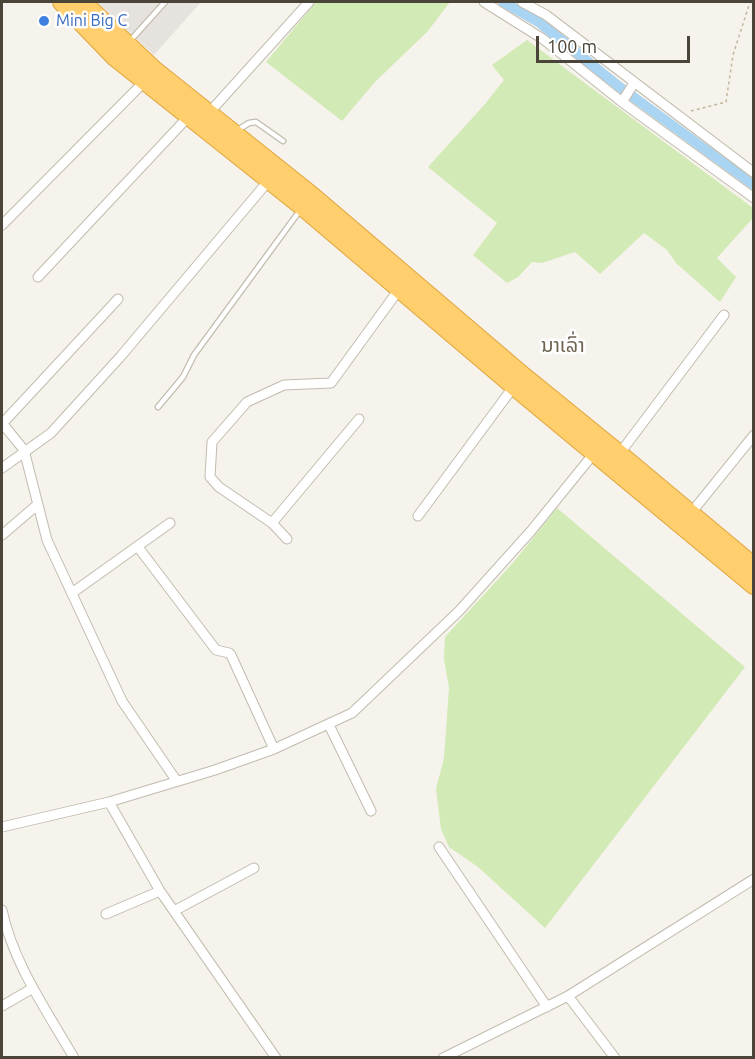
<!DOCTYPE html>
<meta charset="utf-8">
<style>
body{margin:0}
#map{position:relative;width:755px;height:1059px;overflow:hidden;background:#f6f3ec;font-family:Ubuntu,sans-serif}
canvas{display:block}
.frame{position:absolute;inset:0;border:3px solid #4b4439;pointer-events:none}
.scale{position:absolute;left:536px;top:36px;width:154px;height:27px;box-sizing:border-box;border:3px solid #4b4439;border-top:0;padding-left:8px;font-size:18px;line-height:21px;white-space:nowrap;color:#4b4439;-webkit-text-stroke:4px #fff;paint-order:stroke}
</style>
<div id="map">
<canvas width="755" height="1059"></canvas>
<div class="frame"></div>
<div class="scale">100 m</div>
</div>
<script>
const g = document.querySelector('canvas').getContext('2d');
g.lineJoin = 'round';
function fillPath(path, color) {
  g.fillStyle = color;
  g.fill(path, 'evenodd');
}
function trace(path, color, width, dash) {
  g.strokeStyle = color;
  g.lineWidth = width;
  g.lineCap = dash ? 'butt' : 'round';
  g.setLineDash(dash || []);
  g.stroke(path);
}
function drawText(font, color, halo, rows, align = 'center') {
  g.font = font + ' Ubuntu,"Noto Sans Lao",sans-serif';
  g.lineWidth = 5;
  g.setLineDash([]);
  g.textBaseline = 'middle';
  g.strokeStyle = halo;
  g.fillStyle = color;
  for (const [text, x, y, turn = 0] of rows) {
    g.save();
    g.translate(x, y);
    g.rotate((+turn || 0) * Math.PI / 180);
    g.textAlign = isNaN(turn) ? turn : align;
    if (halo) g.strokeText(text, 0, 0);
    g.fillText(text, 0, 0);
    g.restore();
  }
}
const industrial = new Path2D(`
 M97 2H201L154 55Z`);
const green = new Path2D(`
 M316 2H450L428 31 375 82 342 121 266 62Z
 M527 40 753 208V218L717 258 736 277 720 302 676 263 667 250 644 233 600 274 575 252 542 263 532 262 518 277 507 283 473 255 497 223 428 167 485 104 504 80 492 65Z
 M557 508 745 667 545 928 478 867 449 847 441 829 436 789 444 758 449 688 444 659 445 637 512 564Z`);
const canal = new Path2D(`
 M503 2 540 23 617 85 754 185`);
const path = new Path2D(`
 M691 111 726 102 733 55 750 2`);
const lane = new Path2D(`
 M129 42 165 2
 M236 131 249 123 256 122 283 141
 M158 407 183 377 194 355 301 209`);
const street = new Path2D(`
 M484 2 543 39 622 102 754 198
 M522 2 546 15 754 173
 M622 102 634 83
 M208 114 309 2
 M2 225 145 81
 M38 277 189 116
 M359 419 272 523 219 487 210 477 212 442 247 402 284 385 331 383 400 288
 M2 423 24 450 47 540 122 701 176 780
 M2 424 118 299
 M617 457 724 315
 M2 468 51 433 121 356 270 179
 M691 513 754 435
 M418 516 514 386
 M272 523 287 539
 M2 535 37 505
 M138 547 216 650 229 653 231 655 274 749
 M72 593 170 523
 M329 725 371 811
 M109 802 160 891 276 1058
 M2 827 109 802 215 770 274 749 352 713 459 611 531 531 595 452
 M439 847 547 1007
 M2 910C13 963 47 1011 74 1058
 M174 911 254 868
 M106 914 160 891
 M568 996 615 1058
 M2 1006 33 988
 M443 1058 568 996 754 879`);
const highway = new Path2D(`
 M62 2 115 57 302 206 514 386 754 585
 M82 2 154 70 312 196 523 376 619 454 754 567`);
const markers = [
 [44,21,6,"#3f7fe0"]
];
const shopNames = [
 ["Mini Big C",56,21]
];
const quarterNames = [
 ["ນາເລົ່າ",563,345]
];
fillPath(industrial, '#e6e2dd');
fillPath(green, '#d2eab5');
trace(canal, '#a9d4f2', 10);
trace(lane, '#c2bbae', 7);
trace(street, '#c2bbae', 11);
trace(highway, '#e0a43c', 20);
trace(path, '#c4b79f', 1.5, [3, 3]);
trace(lane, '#fff', 4.5);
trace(street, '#fff', 9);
trace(highway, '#ffcf6e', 18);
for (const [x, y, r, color] of markers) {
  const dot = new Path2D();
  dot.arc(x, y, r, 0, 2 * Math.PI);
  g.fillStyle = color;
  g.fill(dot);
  trace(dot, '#fff', 2);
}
drawText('16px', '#366cbe', '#fff', shopNames, 'left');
drawText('20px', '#6e6250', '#fff', quarterNames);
</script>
